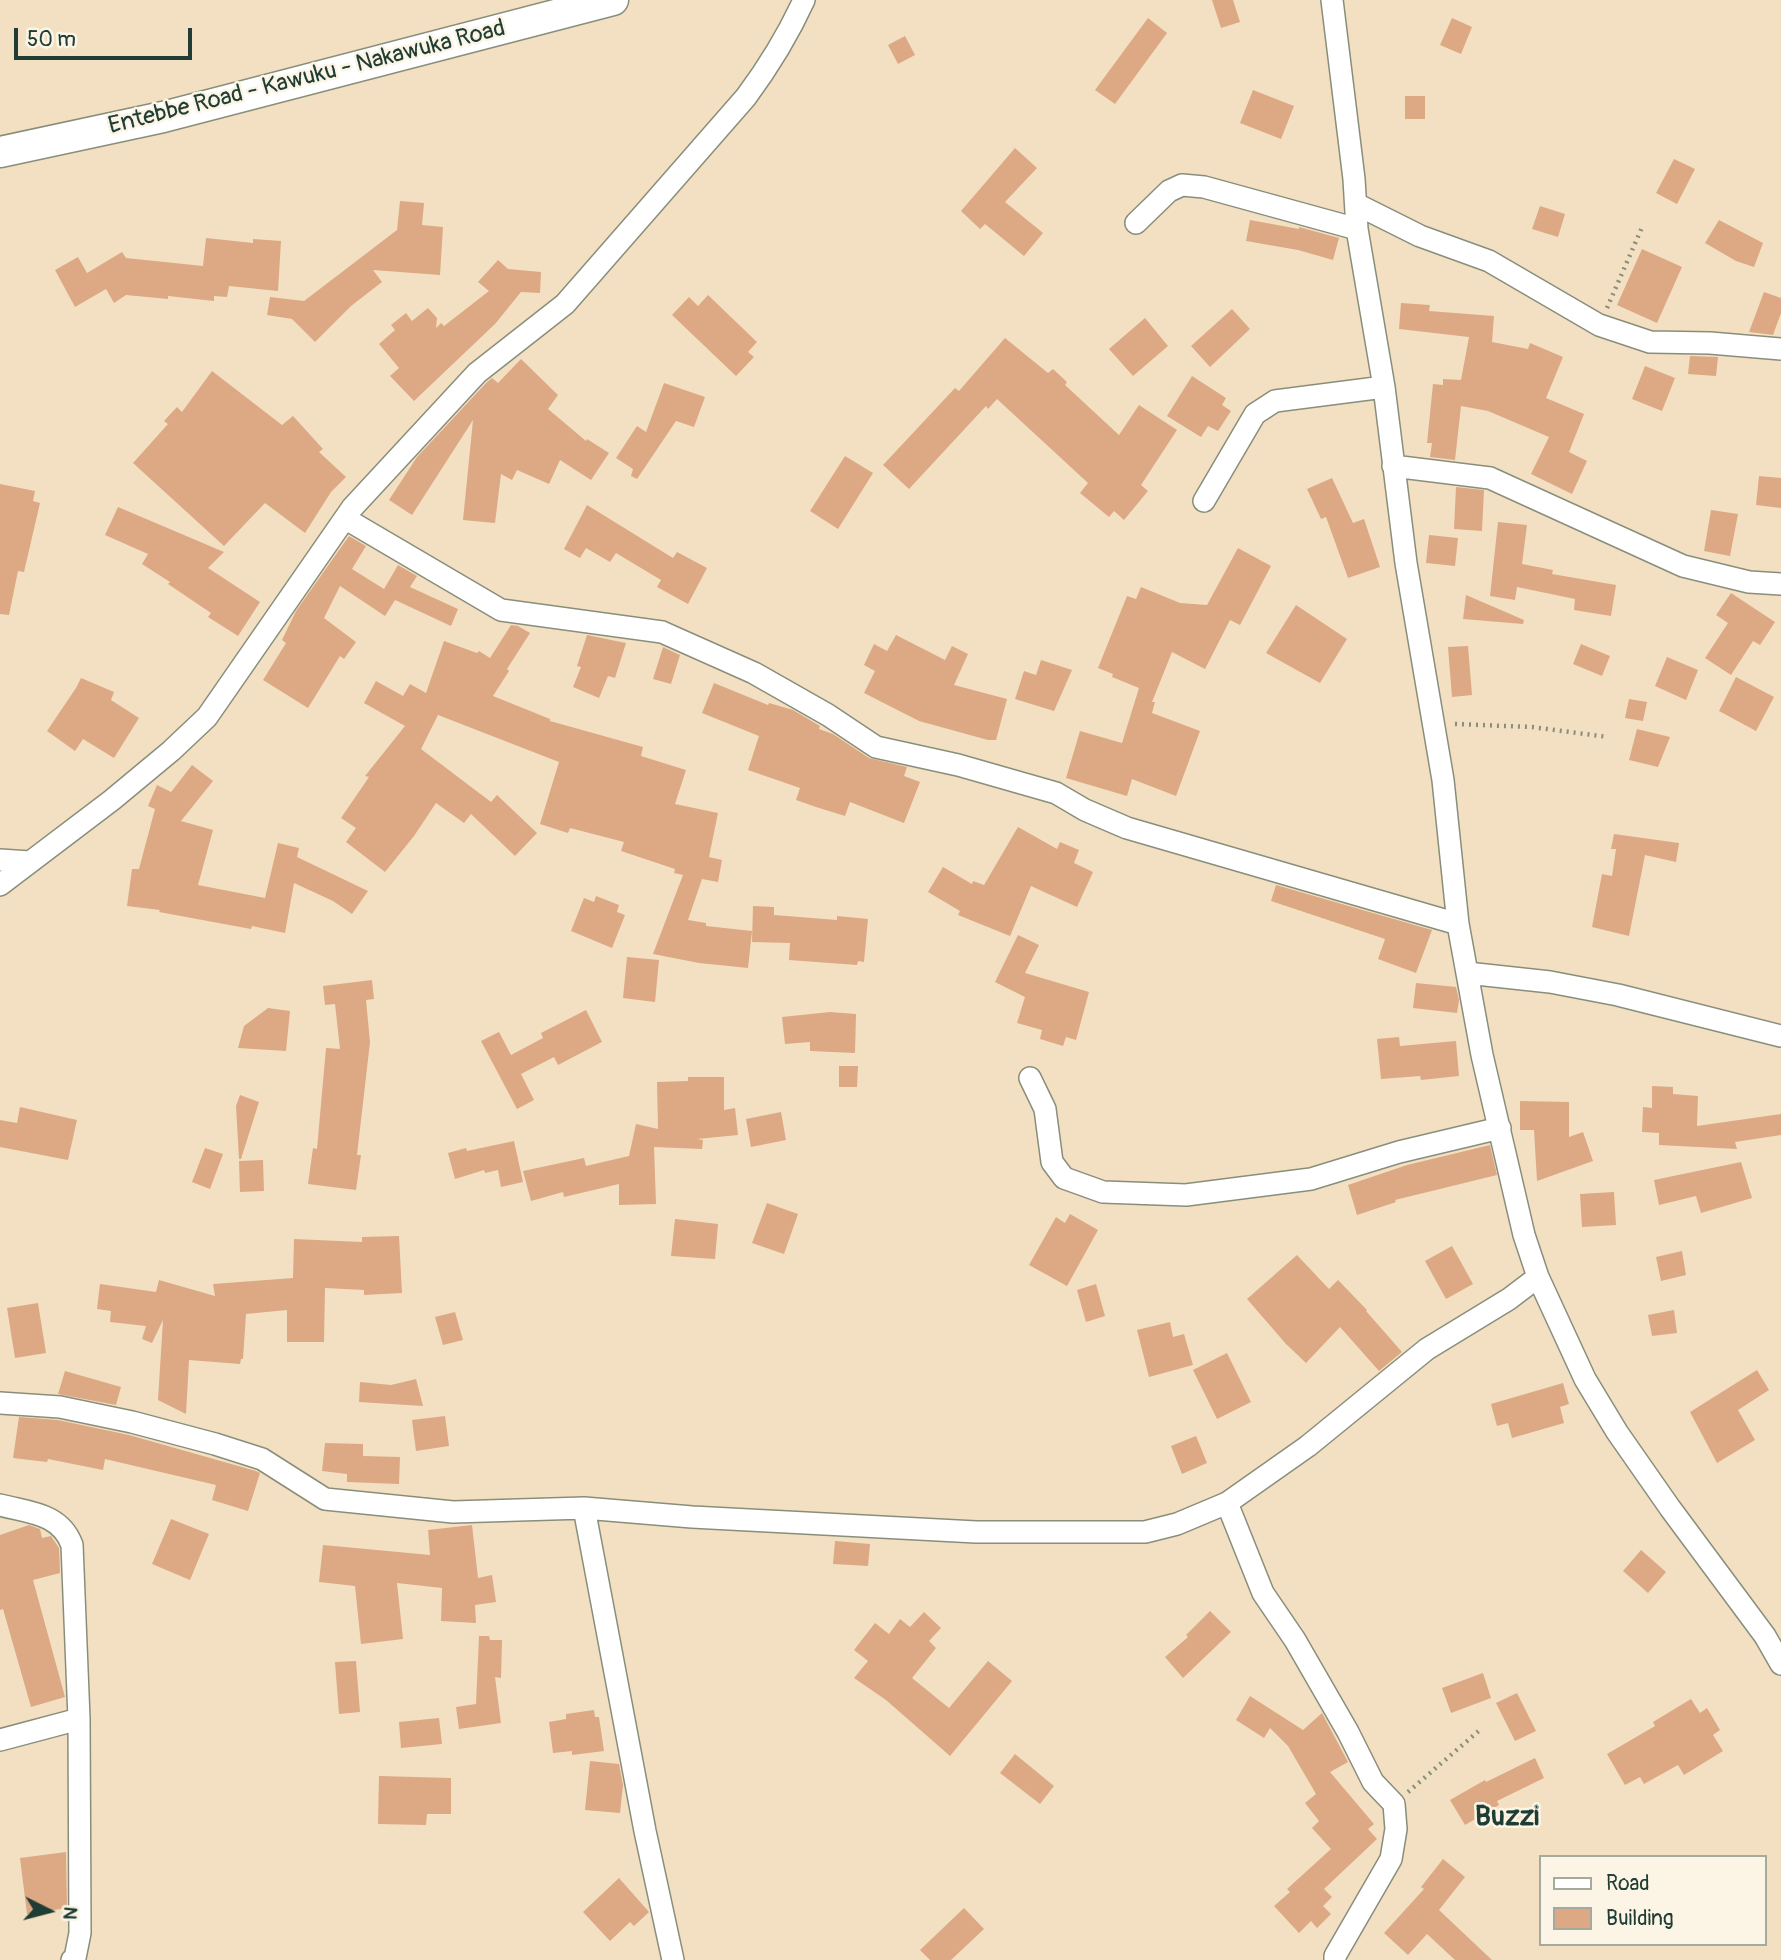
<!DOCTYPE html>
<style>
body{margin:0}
#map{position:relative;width:1781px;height:1960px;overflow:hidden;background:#f3e0c2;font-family:Pangolin,sans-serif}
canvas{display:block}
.legend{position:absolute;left:1539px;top:1855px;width:228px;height:91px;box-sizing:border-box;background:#fcf5e5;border:2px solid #a4ab9e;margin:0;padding:9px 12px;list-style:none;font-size:21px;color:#1f3d34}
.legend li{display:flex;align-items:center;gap:14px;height:35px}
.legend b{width:35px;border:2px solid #a4ab9e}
.north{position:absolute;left:14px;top:1876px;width:70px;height:70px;-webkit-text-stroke:5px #fcf5e5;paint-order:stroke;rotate:96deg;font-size:19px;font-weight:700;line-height:28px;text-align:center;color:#1f3d34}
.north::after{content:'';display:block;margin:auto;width:24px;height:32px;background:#1f3d34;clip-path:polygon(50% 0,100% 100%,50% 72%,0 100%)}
.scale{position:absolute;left:14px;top:28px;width:178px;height:32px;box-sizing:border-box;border:4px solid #1f3d34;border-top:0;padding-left:9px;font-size:21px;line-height:24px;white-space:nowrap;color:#1f3d34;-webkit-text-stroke:5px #fcf5e5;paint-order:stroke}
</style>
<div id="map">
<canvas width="1781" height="1960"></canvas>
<ul class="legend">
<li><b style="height:9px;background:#fff"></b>Road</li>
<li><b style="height:19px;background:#dca984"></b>Building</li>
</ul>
<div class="north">N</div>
<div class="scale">50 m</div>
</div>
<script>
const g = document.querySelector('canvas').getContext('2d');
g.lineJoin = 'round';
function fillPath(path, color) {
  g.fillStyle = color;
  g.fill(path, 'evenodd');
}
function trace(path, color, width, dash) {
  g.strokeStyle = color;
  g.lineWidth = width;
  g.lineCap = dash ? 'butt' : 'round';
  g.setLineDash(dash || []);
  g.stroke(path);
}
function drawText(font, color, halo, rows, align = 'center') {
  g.font = font + ' Pangolin,sans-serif';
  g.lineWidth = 5;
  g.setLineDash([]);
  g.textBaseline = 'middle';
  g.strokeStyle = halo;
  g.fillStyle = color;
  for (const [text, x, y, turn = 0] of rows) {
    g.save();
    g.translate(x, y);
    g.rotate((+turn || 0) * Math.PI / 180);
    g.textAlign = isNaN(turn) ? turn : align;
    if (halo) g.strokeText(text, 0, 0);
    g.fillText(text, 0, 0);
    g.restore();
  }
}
const building = new Path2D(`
 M1212 0H1233L1240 22 1221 28Z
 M1148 18 1167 33 1115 104 1095 90Z
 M1452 18 1472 27 1461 54 1440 45Z
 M905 36 915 55 898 64 888 45Z
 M1253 90 1294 106 1281 139 1240 123Z
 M1405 96H1425V119H1405Z
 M1015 148 1037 168 1005 202 1043 233 1024 256 985 224 980 229 961 211Z
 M1674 159 1695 169 1677 204 1656 193Z
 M400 201 424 203 422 225 443 227 440 275 373 270 382 282 351 306 315 342 292 319 267 315 270 297 304 301 397 230Z
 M1540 206 1565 214 1558 237 1532 229Z
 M1250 220 1299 229V227L1339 238 1333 260 1298 250 1246 241Z
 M1719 220 1763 243 1754 267 1736 261 1705 243Z
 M206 238 253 243V239L281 241 278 291 229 286 227 297 214 296V301L168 296V299L126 295 114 303 106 289 75 307 55 270 78 257 87 273 122 252 126 258 203 266Z
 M1642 249 1682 267 1657 323 1617 305Z
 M498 260 508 269 541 272 540 293 521 292 495 324 414 401 390 376 399 368 379 344 395 330 391 325 406 313 412 321 428 308 437 318 436 328 441 323 444 326 489 291 478 282Z
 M1764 292 1781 298V313L1773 335 1749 332Z
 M708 295 757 342 748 352 754 357 736 376 672 315 689 297 698 306Z
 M1401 303 1430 305 1429 311 1494 316 1492 342 1528 349 1530 343 1563 357 1546 398 1584 414 1569 452 1587 461 1572 494 1531 474 1549 437 1488 411 1461 406 1455 460 1430 457 1432 443H1427L1433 384 1443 385V379L1461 380 1469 337 1399 329Z
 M1232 309 1250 329 1210 367 1191 346Z
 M1145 318 1168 346 1133 376 1109 349Z
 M1005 338 1048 373 1053 369 1067 382 1065 385 1119 435 1139 405 1177 430 1141 485 1148 491 1124 520 1114 511 1109 517 1080 493 1088 483 997 399 988 409 986 406 909 489 883 465 955 388 959 391Z
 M1690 356 1718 357 1716 376 1688 374Z
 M521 359 558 395 548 409 586 441 587 439 609 453 591 480 560 460 549 484 517 470 512 480 501 474 495 523 463 520 473 420 412 515 389 500 417 457 486 383 492 378 498 383Z
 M1645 366 1675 378 1662 411 1632 399Z
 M212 371 282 425 293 416 323 449 319 452 346 477 331 492 305 533 265 503 224 546 133 463 168 424 164 421 177 407 182 412Z
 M1192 376 1226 398 1222 405 1231 411 1218 431 1208 426 1201 437 1167 416Z
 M664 383 705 397 694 427 676 421 637 479 631 476 633 469 616 458 637 426 646 432Z
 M845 456 873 473 838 529 810 511Z
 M1759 476 1781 478V508L1756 505Z
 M1332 478 1353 523 1364 519 1380 567 1348 578 1326 517 1321 519 1307 489Z
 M0 484 35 491 33 501 40 503 24 572 18 571 9 615 0 614Z
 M1456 487 1484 490 1482 531 1454 529Z
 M587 505 673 558 677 552 707 568 688 604 657 587 661 580 616 553 610 562 586 548 580 558 564 549Z
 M118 507 224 552 208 568 260 602 238 636 208 617 211 613 168 584 170 582 142 564 148 554 105 535Z
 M1711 510 1738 514 1730 556 1704 551Z
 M1498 522 1527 525 1522 564 1553 570 1552 574 1616 585 1611 616 1574 610 1575 599 1517 587 1515 600 1490 596Z
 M1429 535 1458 538 1455 566 1426 563Z
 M349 536 366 546 352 569 384 589 398 565 417 576 410 587 458 609 451 626 395 600 385 616 340 586 324 618 356 642 344 659 340 656 308 708 263 680 286 643 282 640 296 611Z
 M1238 548 1271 566 1240 625 1230 620 1205 669 1172 652 1152 702H1155L1152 713 1200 731 1176 796 1132 779 1127 796 1066 778 1080 731 1122 743 1139 688 1112 677 1113 674 1098 668 1127 596 1136 599 1141 587 1180 603 1207 605Z
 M1731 593 1775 622 1760 645 1753 641 1731 675 1705 658 1728 623 1716 615Z
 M1466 595 1524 620 1523 624 1463 619Z
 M1296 605 1347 639 1320 683 1266 653Z
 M511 625 518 626 530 633 507 669 509 671 493 696 550 719V721L643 747 641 756 686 770 675 804 718 813 709 857 722 860 718 882 702 879 688 920 706 923V926L752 931 748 968 699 963 653 954 683 875 674 873 675 869 621 851 624 842 570 828 568 833 540 824 559 762 438 715 421 749 491 802 497 795 537 833 515 856 471 814 464 823 436 803 414 836 385 872 346 842 356 828 341 818 369 777 365 776 405 726 364 703 376 681 403 696 410 684 426 693 444 641 477 653 479 651 490 658Z
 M587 635 626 643 615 678 608 676 599 698 573 687 581 667 577 666Z
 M896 635 945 660 952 646 968 654 954 685 1007 699 996 740H988L919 721 864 693 875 671 864 665 874 644 887 651Z
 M1581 644 1610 656 1602 676 1573 664Z
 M1468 646 1472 695 1452 697 1448 647Z
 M663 647 680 655 671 684 653 679Z
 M1667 657 1698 670 1686 700 1655 686Z
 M1041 660 1072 670 1054 711 1015 699 1024 671 1036 675Z
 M1736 677 1774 697 1756 731 1719 711Z
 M81 678 114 692 111 700 139 718 114 758 83 739 75 751 47 731 76 688Z
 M714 683 768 705 769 703 793 710 820 726 819 729 833 734 869 758 907 767 904 776 920 782 904 823 850 802 845 816 816 807 796 800 800 788 748 770 759 736 702 713Z
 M1629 699 1647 702 1643 721 1625 718Z
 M1637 729 1670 737 1658 767 1629 760Z
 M192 765 213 781 181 821 213 830 198 885 265 898 278 843 299 848 297 857 368 891 352 914 333 901 294 883 285 933 252 926 251 929 159 912 160 910 127 906 132 869H139L155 809 148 806 157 785 171 792Z
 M1018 827 1057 849 1060 842 1079 850 1074 863 1093 872 1077 907 1031 886 1010 936 958 915 960 911 928 892 943 867 972 884 973 881 984 885Z
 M1614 834 1679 843 1676 862 1645 855 1629 936 1592 927 1602 874 1612 876 1616 849H1611Z
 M1276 885 1432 930 1416 973 1378 959 1385 939 1271 901Z
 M596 896 619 905 617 912 625 915 612 948 571 931 584 898 594 902Z
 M753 906 774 907V915L837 920V916L868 919 864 962 858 961 857 965 789 960 790 943 752 942Z
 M1018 935 1039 945 1025 973 1089 992 1076 1040 1066 1037 1063 1046 1040 1039 1042 1030 1017 1023 1025 997 995 982Z
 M627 957 659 960 655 1002 623 998Z
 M372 980 374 999 366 1000 370 1042 357 1155H361L356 1190 308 1184 313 1148 317 1149 326 1048 340 1049 335 1004 325 1005 323 986Z
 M1416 983 1456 987 1459 1000 1457 1013 1413 1008Z
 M268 1008 290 1011 286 1051 238 1048 244 1026Z
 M586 1010 602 1042 558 1065 554 1057 521 1074 534 1100 517 1109 481 1041 499 1032 511 1055 543 1038 541 1033Z
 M830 1012 856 1014 855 1053 810 1051V1042L785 1044 782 1017Z
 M1399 1037 1400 1046 1456 1041 1459 1076 1421 1080 1420 1076 1381 1079 1377 1039Z
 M839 1066H858L857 1087H839Z
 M688 1077H724V1110L735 1108 738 1135 697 1139 703 1140 702 1149 654 1147 656 1204 619 1205V1184L564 1197 563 1192 531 1201 523 1171 584 1158 586 1166 629 1156 636 1124 658 1129 657 1082 688 1081Z
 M1652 1086 1673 1087V1094L1698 1096 1697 1126 1781 1114V1135L1735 1142 1737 1149 1659 1145V1133L1642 1132 1643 1107 1652 1108Z
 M240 1095 259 1102 241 1159H239L236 1106Z
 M1520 1101 1569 1102V1137L1583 1132 1593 1161 1537 1181 1534 1130H1520Z
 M20 1107 77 1120 68 1160 0 1147V1120L17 1123Z
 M781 1112 786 1140 751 1147 746 1119Z
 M514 1141 523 1182 501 1187 498 1170 485 1173 484 1170 455 1179 448 1153 466 1148 467 1151Z
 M1490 1145 1497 1175 1395 1200 1396 1202 1357 1215 1348 1185 1407 1165Z
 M205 1148 223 1154 210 1189 192 1182Z
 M263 1160 264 1191 240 1192 239 1161Z
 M1741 1162 1752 1198 1701 1213 1696 1196 1659 1205 1654 1180Z
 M1614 1192 1616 1225 1582 1227 1580 1194Z
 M767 1203 798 1214 784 1254 752 1243Z
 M1070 1214 1098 1230 1067 1286 1029 1265 1056 1217 1065 1223Z
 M675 1219 718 1224 715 1259 671 1256Z
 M399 1236 402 1293 364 1295V1290L325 1288 324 1342H287V1310L246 1314 243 1359H241L240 1364 189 1360 186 1414 158 1400 163 1320 152 1343 142 1339 146 1326 110 1322 111 1311 97 1309 100 1284 156 1292 159 1280 215 1296 213 1284 293 1278 294 1239 362 1242V1237Z
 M1452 1246 1473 1284 1446 1299 1425 1261Z
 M1682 1251 1686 1275 1661 1281 1656 1257Z
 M1297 1255 1329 1289 1338 1280 1367 1310 1366 1311 1402 1352 1379 1371 1340 1327 1306 1363 1286 1344 1247 1299Z
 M1096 1284 1105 1316 1086 1322 1077 1290Z
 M38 1303 46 1353 15 1358 7 1308Z
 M1674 1310 1677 1333 1652 1336 1648 1315Z
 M455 1312 463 1340 443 1345 435 1317Z
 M1170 1322 1173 1337 1184 1334 1193 1365 1149 1377 1137 1330Z
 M1227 1353 1251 1402 1217 1419 1193 1370Z
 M1757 1370 1769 1390 1738 1410 1755 1440 1717 1463 1690 1412Z
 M65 1371 121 1387 116 1405 58 1394Z
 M416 1379 423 1406 359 1402 360 1382 391 1385Z
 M1563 1383 1569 1404 1560 1407 1564 1423 1512 1438 1508 1423 1497 1426 1491 1404Z
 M445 1416 449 1446 416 1451 412 1420Z
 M19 1417 58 1420 129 1435 256 1471 260 1473 248 1511 212 1500 216 1485 105 1459 103 1470 48 1459 47 1462 13 1458Z
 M1196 1436 1207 1463 1182 1474 1171 1446Z
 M325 1443 363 1444V1456L400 1457 399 1484 347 1482V1474L322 1471Z
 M171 1519 209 1534 190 1580 152 1564Z
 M29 1525 40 1529 42 1538 51 1536 59 1548 60 1573 33 1580 65 1697 31 1707 3 1609 0 1610V1535Z
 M472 1525 478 1578 492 1575 496 1602 475 1605 476 1623 441 1621 442 1588 397 1583 403 1639 361 1644 355 1586 319 1582 323 1545 430 1555 428 1530Z
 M835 1541 870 1544 868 1566 833 1564Z
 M1641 1550 1666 1572 1648 1593 1623 1571Z
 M1210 1611 1231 1632 1183 1678 1165 1657 1188 1637 1186 1635Z
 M924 1612 941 1628 929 1641 936 1648 912 1678 949 1708 988 1661 1012 1681 950 1756 886 1700 854 1678 868 1661 854 1650 875 1623 889 1634 900 1619 910 1627Z
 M479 1636H489L490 1640H502L501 1678 495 1677 501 1723 459 1729 456 1707 476 1704Z
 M356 1661 360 1712 339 1714 335 1662Z
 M1483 1673 1491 1698 1451 1713 1442 1688Z
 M1517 1693 1536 1731 1515 1741 1496 1703Z
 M1250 1696 1303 1730 1322 1713 1348 1762 1330 1772 1374 1824 1368 1829 1377 1839 1324 1889 1332 1897 1323 1906 1331 1914 1317 1928 1311 1921 1299 1933 1274 1906 1290 1892 1287 1889 1331 1849 1312 1828 1319 1821 1305 1803 1316 1794 1288 1746 1270 1728 1264 1738 1236 1720Z
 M1691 1699 1700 1713 1707 1708 1720 1730 1713 1735 1723 1751 1684 1775 1678 1765 1644 1784 1640 1777 1625 1785 1607 1754 1655 1726 1653 1722Z
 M594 1710 595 1717H599L604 1751 572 1755V1751L553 1753 549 1722 566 1719V1714Z
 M439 1718 442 1744 401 1748 399 1722Z
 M1015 1754 1054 1786 1040 1804 1000 1773Z
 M1535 1758 1544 1778 1497 1801 1499 1805 1465 1825 1450 1800 1485 1780 1486 1782Z
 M590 1761 619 1764 623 1785 620 1813 585 1810Z
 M379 1776 451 1778V1814H427L426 1825 378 1824Z
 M66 1852 67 1908 27 1914 20 1858Z
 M1443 1859 1465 1877 1439 1910 1492 1960H1455L1427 1934 1408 1955 1384 1933 1424 1889 1421 1887Z
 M619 1878 649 1912 634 1926 630 1922 610 1941 583 1912Z
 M964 1908 984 1929 951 1960H930L920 1950Z`);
const path = new Path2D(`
 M1607 308 1643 225
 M1455 724 1532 727 1608 737
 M1408 1792 1481 1729`);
const street = new Path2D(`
 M1332 0 1354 179 1357 229 1384 387 1406 563 1443 780 1458 924 1482 1055 1524 1235 1538 1277 1585 1379 1617 1432 1670 1508 1765 1636 1781 1664
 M1356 204 1420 236 1489 261 1599 325 1650 342 1710 343 1781 349
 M1136 223 1169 191 1182 185 1204 187 1357 229
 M1393 466 1490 478 1683 566 1749 582 1781 584
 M1204 501 1255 414 1275 401 1384 387
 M346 519 501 610 662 632 754 673 828 715 876 747 958 765 1056 793 1085 810 1127 828 1458 924
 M0 860 30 862
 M0 885 112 800 171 751 207 717 352 508 477 373 565 304 746 97C769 66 788 35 804 0
 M1467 973 1550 982 1618 995 1781 1036
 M1030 1078 1045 1109 1052 1162 1064 1178 1103 1192 1186 1195 1311 1179 1399 1152 1500 1128
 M0 1403 60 1407 132 1422 215 1444 262 1459 325 1499 453 1512 584 1508 692 1517 976 1532H1145L1177 1524 1227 1503 1308 1446 1427 1349 1509 1299 1538 1277
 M1227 1503 1263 1593 1295 1640 1348 1732 1373 1782 1394 1804 1396 1829 1391 1859 1335 1956V1960
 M0 1505C30 1513 60 1513 72 1545L79 1719 80 1933 75 1958 72 1960
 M584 1508 645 1831 673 1960
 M0 1740 79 1719`);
const secondary = new Path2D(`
 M0 152 163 117 613 0`);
const streetNames = [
 ["Entebbe Road - Kawuku - Nakawuka Road",307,78,-14]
];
const quarterNames = [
 ["Buzzi",1507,1818]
];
fillPath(building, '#dca984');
trace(street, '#898e7b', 24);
trace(secondary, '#898e7b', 33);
trace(path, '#898e7b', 4.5, [2, 5]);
trace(street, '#fff', 21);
trace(secondary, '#fff', 30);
drawText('24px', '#1f3d34', '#fcf5e5', streetNames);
drawText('bold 28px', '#1f3d34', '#fcf5e5', quarterNames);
</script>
